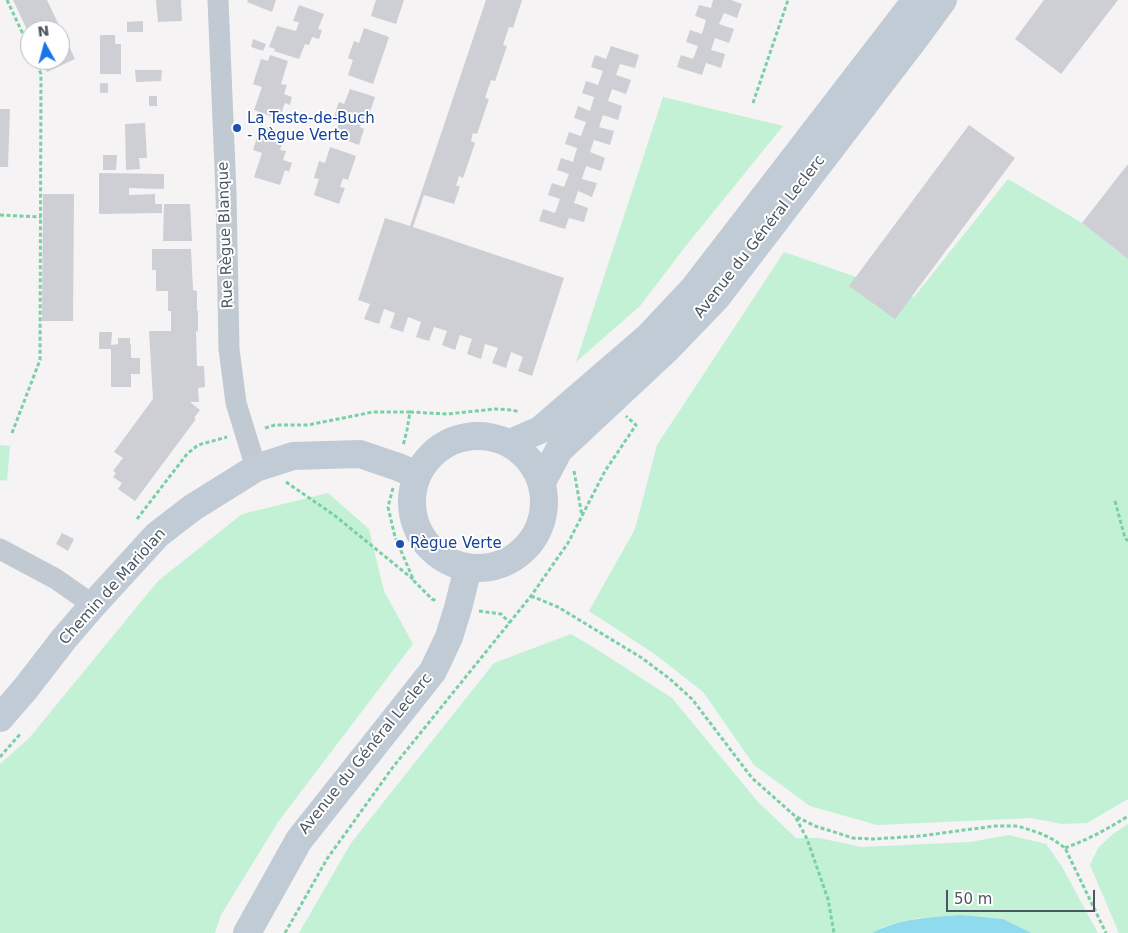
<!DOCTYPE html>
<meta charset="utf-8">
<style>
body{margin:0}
#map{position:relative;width:1128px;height:933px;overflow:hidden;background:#f5f3f3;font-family:"DejaVu Sans",sans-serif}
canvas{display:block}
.north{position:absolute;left:20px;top:20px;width:50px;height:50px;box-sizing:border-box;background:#fff;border:1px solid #b7bbc0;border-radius:50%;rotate:353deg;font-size:14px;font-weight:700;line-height:20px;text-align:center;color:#4a5661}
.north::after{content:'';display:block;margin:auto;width:18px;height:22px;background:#1a73e8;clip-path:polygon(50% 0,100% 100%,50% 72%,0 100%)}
.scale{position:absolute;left:946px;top:890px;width:149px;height:22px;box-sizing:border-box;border:2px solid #4a5661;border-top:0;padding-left:6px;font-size:15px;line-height:18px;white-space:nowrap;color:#4a5661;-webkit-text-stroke:4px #fff;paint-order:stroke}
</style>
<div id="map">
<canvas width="1128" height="933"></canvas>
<div class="north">N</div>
<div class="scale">50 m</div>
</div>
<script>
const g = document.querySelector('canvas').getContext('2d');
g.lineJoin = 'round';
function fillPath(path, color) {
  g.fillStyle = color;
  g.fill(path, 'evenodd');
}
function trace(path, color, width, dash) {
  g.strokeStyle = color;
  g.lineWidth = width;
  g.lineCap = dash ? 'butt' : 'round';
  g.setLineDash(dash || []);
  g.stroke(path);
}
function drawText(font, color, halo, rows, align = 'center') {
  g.font = font + ' "DejaVu Sans",sans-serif';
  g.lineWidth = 4;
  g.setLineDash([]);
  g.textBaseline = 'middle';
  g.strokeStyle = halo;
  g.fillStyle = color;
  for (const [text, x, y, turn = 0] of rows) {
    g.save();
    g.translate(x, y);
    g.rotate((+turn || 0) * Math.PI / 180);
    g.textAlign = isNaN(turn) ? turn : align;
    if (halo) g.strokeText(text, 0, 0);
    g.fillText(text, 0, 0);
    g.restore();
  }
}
const green = new Path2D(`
 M663 97 783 126 685 247 640 306 576 362Z
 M1008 179 1082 223 1128 259V799L1087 823 1062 824 1031 818 877 825 810 806 754 765 703 692 656 655 589 611 635 529 657 445 784 252 914 297Z
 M0 445 10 446 7 481 0 480Z
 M328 493 369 529 384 591 413 644 278 822 221 915 215 933H0V764L30 737 158 581 242 514Z
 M571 634 593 647 672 698 758 802 796 838H819L862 847 970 842 1009 835 1046 844 1061 865 1098 933H1032L1003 919 963 915 918 918 883 927 872 933H299L351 843 494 663Z
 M1128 824V933H1119L1090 865 1098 848 1114 833Z`);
const water = new Path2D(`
 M963 915 1003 919 1032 933H872C900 918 932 917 963 915Z`);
const building = new Path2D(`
 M13 0H47L75 59 47 72 41 60H60V30H30V36Z
 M156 0H181L182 21 158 22Z
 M248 0H276L272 12 247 2Z
 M376 0H404L396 24 371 16Z
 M486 0H522L513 28 509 27 503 45 507 46 495 81 491 80 485 98 489 99 477 134 473 133 471 141 475 143 463 178 459 176 456 186H460L454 204 424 195 413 227 564 278 532 376 518 371 523 357 511 352 506 368 492 363 498 348 485 344 481 359 467 354 472 339 460 335 455 350 442 345 447 331 434 327 429 341 416 337 421 322 408 317 403 332 390 328 395 313 384 309 379 324 364 319 370 304 358 300 385 218 410 226Z
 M713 0H731L742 4 737 18 724 13 719 24 734 29 729 43 715 38 711 50 725 54 721 68 706 63 702 75 677 67 681 55 693 59 698 46 686 42 690 30 702 34 706 20 695 16 699 5 711 8Z
 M1044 0H1118L1061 74 1015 39Z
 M299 5 324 14 318 29 322 30 319 39 312 37 309 45 305 44 299 59 274 51 275 49 269 47 277 26 296 31 299 22 293 21Z
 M143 21V32H127V22Z
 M364 28 389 37 373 84 348 75 353 60 348 58 354 41 359 43Z
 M100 35H115V44H121V74H100Z
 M253 39 266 44 263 51 251 47Z
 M611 46 639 55 635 68 620 64 616 75 631 80 626 94 612 89 608 101 622 106 618 120 603 115 599 127 614 131 610 145 594 140 590 152 605 158 601 171 586 166 582 179 597 183 592 197 578 191 574 203 588 208 584 222 569 218 565 229 539 221 543 209 555 213 560 199 548 195 552 183 564 187 569 174 557 170 561 158 573 162 577 148 565 144 569 132 581 136 586 122 574 118 578 106 590 111 594 97 582 93 586 81 598 85 603 71 591 67 595 55 606 59Z
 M270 55 288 61 281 84 287 85 284 94 292 97 290 105 285 103 279 119 254 110 262 87 253 84 261 59 268 61Z
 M135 70H162L161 81 136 82Z
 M100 83H108V93H100Z
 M350 89 375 97 367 121 362 119 360 127 364 129 359 145 334 136 340 120 334 119 336 110 339 102 344 104Z
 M149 96H157V106H149Z
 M0 109H10L8 167H0Z
 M145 123 147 158H139L140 169 126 170 125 124Z
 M261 125 286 134 280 150 286 151 283 160 292 163 289 172 285 170 280 185 254 177 262 153 253 150Z
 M969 125 1015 158 895 319 849 286Z
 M330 147 356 156 348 180 343 178 340 187 345 188 339 204 314 195 319 179 314 178 319 161 325 163Z
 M103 155H117L116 170H103Z
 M1128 164V259L1082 223Z
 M99 173 164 174V189L129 188V195L155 194V204H162V213L99 214Z
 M43 194H74L73 321H42Z
 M164 204H190L192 241H163Z
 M152 249H191L193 290 197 291V311H198V332L196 331 197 366H204L205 387 198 388 199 402H190L200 410 194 418 196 419 135 501 118 489 122 483 113 477 116 473 113 471 123 458 114 452 153 399 149 331H171V311H168V291H156V270H152Z
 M99 332H112L111 345 118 344V338H130V345L131 344V358H140V374H131V387H111V349H99Z
 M62 533 74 539 68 551 56 544Z`);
const path = new Path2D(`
 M7 0 30 49
 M753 103 788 0
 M0 215 41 217
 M410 412 447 414 476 411 495 409 512 410 520 412
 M265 428 275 425H308L373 412H410L407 430 403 446
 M12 433 40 360 41 74 35 60
 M574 471 582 516
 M286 482 334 515 414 580
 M393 488 388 507 395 537 414 581 432 599 437 601
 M1115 501 1125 538 1128 541
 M137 519 187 454 198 445 227 437
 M531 596 558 607 642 658 670 679 692 699 752 778 795 816 815 826 853 838 873 839 921 836 964 830 996 826H1018L1042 834 1054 840 1065 848 1106 933
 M479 611 501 614 510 623
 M0 757 21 733
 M796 818 807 839 828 899 834 933
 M1065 848C1087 840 1108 829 1128 816
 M285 933 327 859 393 767 531 596 568 543 605 471 636 425 626 416`);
const minor = new Path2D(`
 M218 0 226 193 229 349 236 403 256 468
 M0 549 56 579 93 605`);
const secondary = new Path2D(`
 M412 502a66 66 0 1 1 132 0a66 66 0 1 1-132 0Z
 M510 443 540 430 649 336 694 288 916 0
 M542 482 559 450 667 349 717 297 916 37 943 0
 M0 718 26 688 63 640 93 605 157 535 192 508 256 468 293 456 360 454 398 467 417 475
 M247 933 299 840 433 671 449 637 458 608 468 568`);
const markers = [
 [237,128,5,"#1a4fb4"],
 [400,544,5,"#1a4fb4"]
];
const transitNames = [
 ["La Teste-de-Buch",247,119],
 ["- Règue Verte",247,136],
 ["Règue Verte",410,544]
];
const streetNames = [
 ["Rue Règue Blanque",226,235,-92],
 ["Avenue du Général Leclerc",760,237,-52],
 ["Chemin de Mariolan",113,587,-48],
 ["Avenue du Général Leclerc",366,754,-51]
];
fillPath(green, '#c3f1d5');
fillPath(water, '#90daee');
fillPath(building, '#cdcfd5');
trace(path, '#7ad0a6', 3, [4, 2.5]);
trace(minor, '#c1cad2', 21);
trace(secondary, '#c1cbd6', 28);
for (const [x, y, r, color] of markers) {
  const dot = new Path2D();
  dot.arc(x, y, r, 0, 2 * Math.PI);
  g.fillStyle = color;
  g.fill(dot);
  trace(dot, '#fff', 2);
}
drawText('15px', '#164399', '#fff', transitNames, 'left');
drawText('15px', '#4a5661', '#fff', streetNames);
</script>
